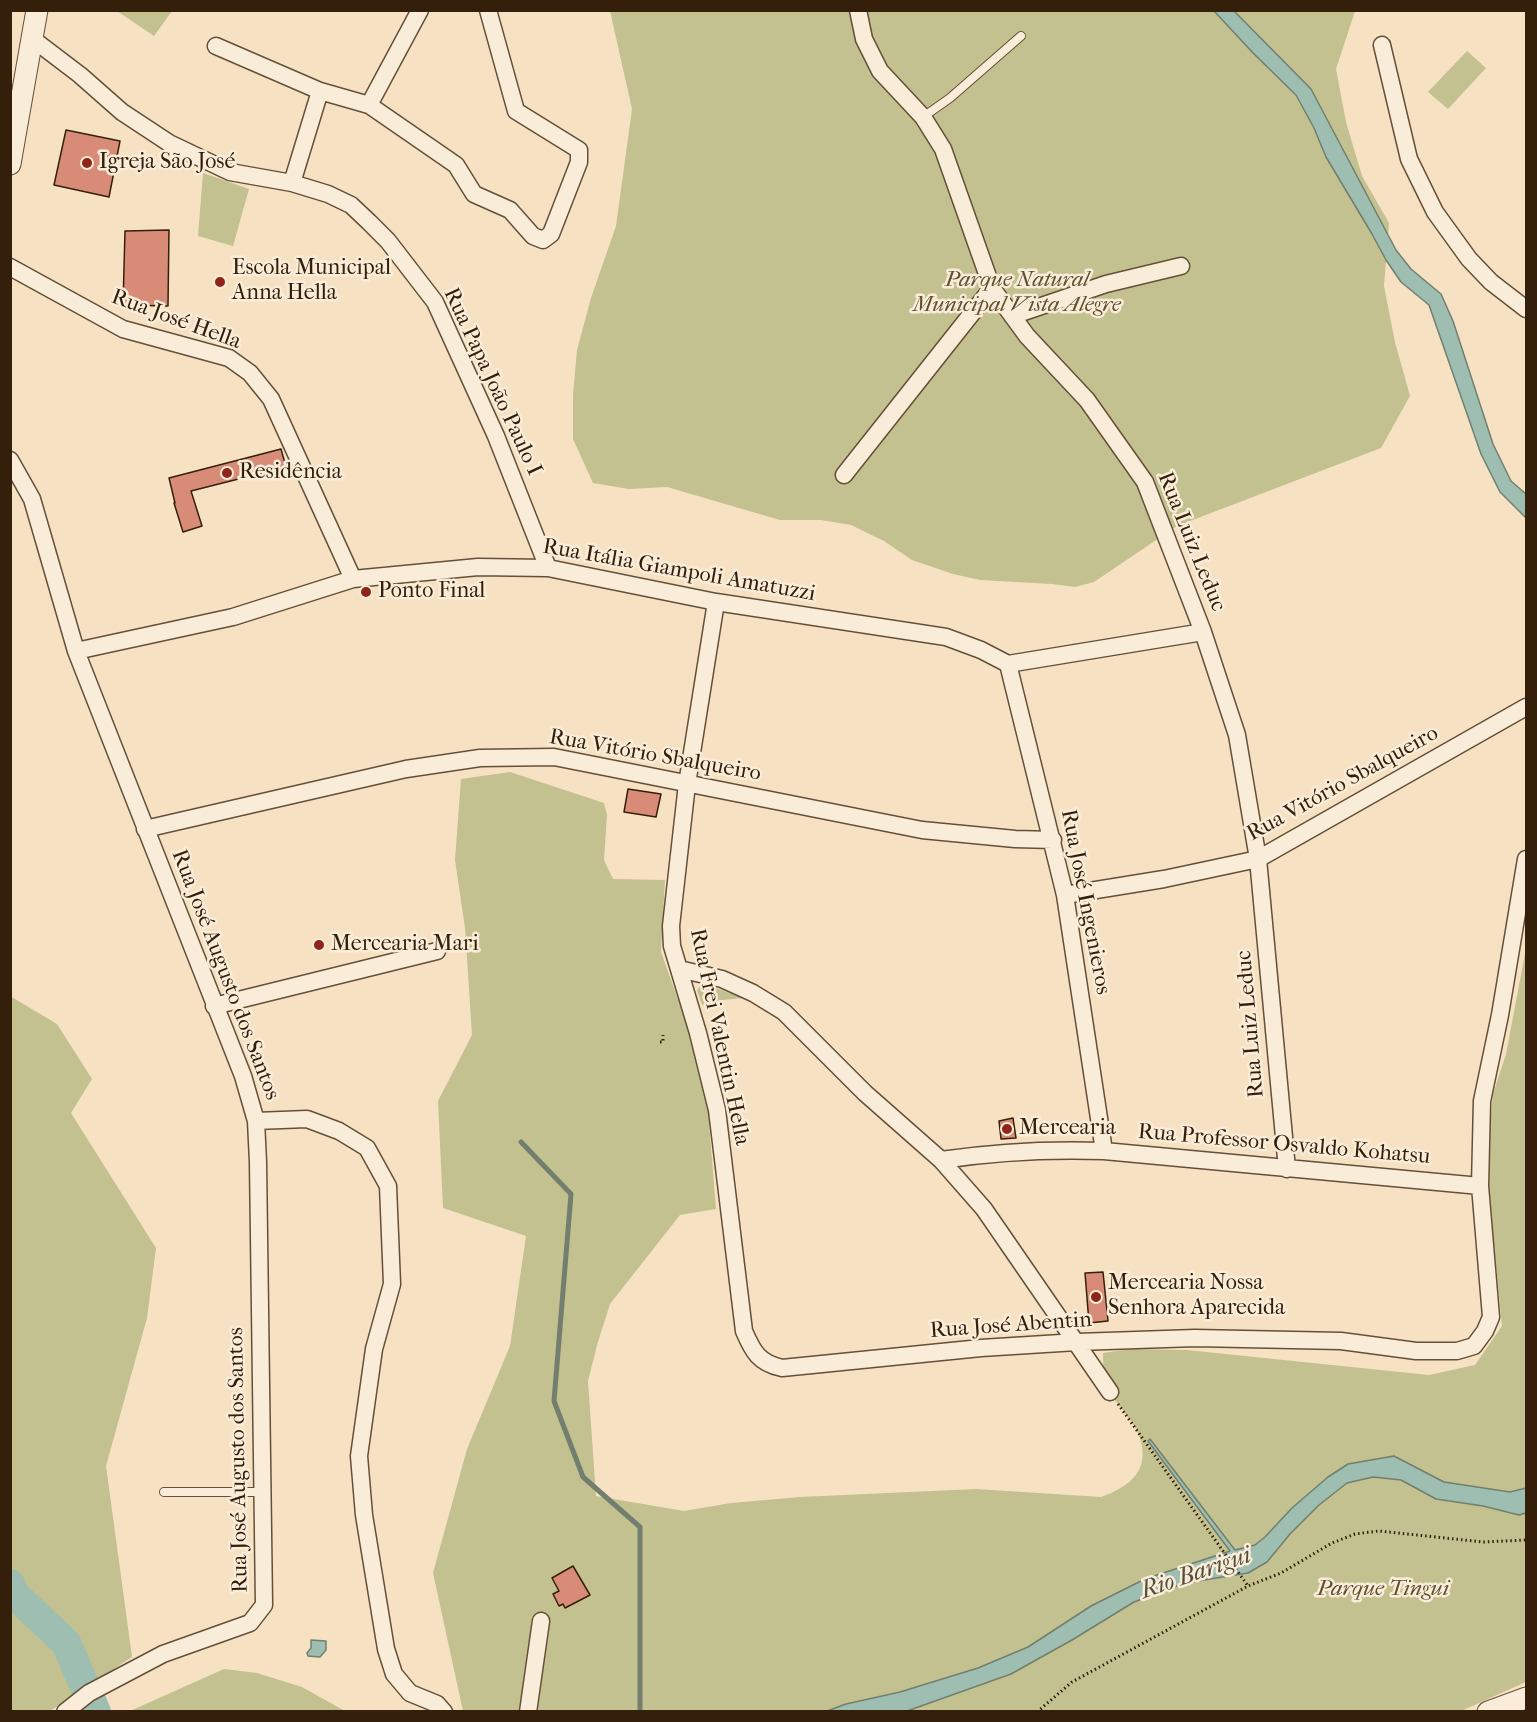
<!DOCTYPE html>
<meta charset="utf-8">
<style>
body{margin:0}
#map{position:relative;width:1537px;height:1722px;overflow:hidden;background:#f6e2c3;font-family:"IM FELL French Canon",serif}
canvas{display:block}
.frame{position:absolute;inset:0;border:12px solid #34200a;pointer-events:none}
</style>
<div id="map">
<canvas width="1537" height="1722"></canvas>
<div class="frame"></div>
</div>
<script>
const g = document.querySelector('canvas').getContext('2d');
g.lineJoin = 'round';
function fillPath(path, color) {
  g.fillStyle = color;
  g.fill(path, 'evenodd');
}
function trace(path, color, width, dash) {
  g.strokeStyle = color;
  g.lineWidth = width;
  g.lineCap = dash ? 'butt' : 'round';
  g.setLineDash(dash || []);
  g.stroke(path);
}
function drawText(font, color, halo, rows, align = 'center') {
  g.font = font + ' "IM FELL French Canon",serif';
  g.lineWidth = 5;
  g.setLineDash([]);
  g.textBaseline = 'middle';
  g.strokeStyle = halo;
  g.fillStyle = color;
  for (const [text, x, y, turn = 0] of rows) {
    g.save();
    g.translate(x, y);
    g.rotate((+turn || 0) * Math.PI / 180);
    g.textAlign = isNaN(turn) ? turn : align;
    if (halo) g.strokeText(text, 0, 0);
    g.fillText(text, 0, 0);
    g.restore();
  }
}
const green = new Path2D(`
 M117 11H172L154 36Z
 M610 11H1355L1336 69 1346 122 1362 176 1389 223 1384 286 1395 342 1410 396 1381 448 1177 526 1094 582 1075 587 1052 584 980 580 953 574 912 560 884 541 851 525 821 520H780L667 487 629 489 593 483 573 439V395L577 350 591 298 616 226 632 109Z
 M1467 51 1486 68 1448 109 1428 92Z
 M203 173 249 189 233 246 198 236Z
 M510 772 604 803 607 815 604 860 613 879 665 880 661 952 689 1030 708 1110 716 1209 680 1215 610 1304 597 1345 588 1381 596 1496 684 1511 731 1503 800 1497 976 1489 1101 1497C1129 1487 1152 1470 1139 1436 1134 1421 1119 1408 1111 1394 1104 1381 1103 1367 1103 1353L1130 1349 1187 1350 1429 1375 1475 1365 1502 1326 1486 1163 1493 1094 1506 1054 1526 948V1682L1459 1712 463 1711 433 1573 467 1449 510 1346 526 1236 443 1208 438 1101 472 1035 465 928 455 860 461 779Z
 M701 985 713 987 743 998 714 1001 702 1005 697 990Z
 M10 996 57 1024 92 1079 71 1113 156 1248 147 1318 106 1466 132 1657 50 1711H11Z
 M224 1669 257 1673 302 1687 345 1711H130Z`);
const water = new Path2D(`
 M1214 11H1234L1311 89 1396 250 1411 269 1441 294 1453 321 1493 444 1511 481 1526 494V518L1500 492 1481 454 1429 305 1401 282 1386 260 1372 234 1326 157 1314 128 1296 95 1254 54Z
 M1150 1439 1235 1550 1255 1545 1265 1537 1292 1508 1328 1477 1348 1464 1394 1456 1444 1482 1510 1492 1526 1488V1513L1519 1515 1483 1506 1436 1499 1401 1480 1373 1477 1347 1483 1319 1505 1290 1534 1267 1562 1248 1573 1185 1583 1134 1602 1072 1640 1011 1674 907 1711H827L846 1704 900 1692 978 1668 1028 1647 1091 1606 1145 1579 1230 1551 1148 1441Z
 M311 1640 326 1641V1650L320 1657 308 1656 307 1653 311 1648Z`);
const stream = new Path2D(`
 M521 1142 571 1194 554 1401 583 1477 640 1527V1712`);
const river = new Path2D(`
 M10 1584 14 1594 66 1643 96 1712`);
const building = new Path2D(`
 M66 130 120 141 109 197 54 185Z
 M169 230 168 306 123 305 125 231Z
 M281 449 286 467 191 491 202 526 183 532 174 503H175L169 478Z
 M628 789 661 794 656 817 624 812Z
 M1013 1118 1016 1138 1001 1139 999 1121Z
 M1103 1272 1108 1321 1089 1323 1085 1273Z
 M573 1566 590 1595 565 1608 563 1604 559 1606 553 1594 559 1591 552 1578Z`);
const path = new Path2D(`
 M660 1042H663V1035
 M1118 1404 1248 1586
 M1037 1712 1072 1682 1248 1586 1281 1573 1332 1543 1355 1534 1379 1531 1483 1542 1526 1540`);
const service = new Path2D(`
 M923 117 950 98 1021 36
 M164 1492H262`);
const minor = new Path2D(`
 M858 10 864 39 880 71 923 117 943 149 992 288 1027 336 1087 400 1145 482 1203 632 1237 735 1258 859 1287 1169
 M34 40 80 75 122 112 169 143 230 172 292 183 328 194 351 205 369 222 388 241 435 302 496 436 548 568
 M1382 45 1409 159 1435 212 1469 259 1491 282 1526 309
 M216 46 320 91 369 105 456 165 474 194 510 210 533 236 543 240 551 234 579 162V150L516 111 488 10
 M369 105 420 10
 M292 183 320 91
 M10 267 123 329 229 358 250 373 271 399 353 579
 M1012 316 1106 284 1181 266
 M10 460 32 499 76 651 243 1076 256 1121 258 1162 264 1605 250 1623 163 1654 89 1693 65 1712
 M844 475 992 288
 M716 602 687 784 671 926 672 946 698 1033 717 1110 744 1331C753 1352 759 1363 782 1368L981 1348 1077 1342 1195 1338 1341 1341 1416 1351H1457L1474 1346 1485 1331 1491 1317 1480 1186 1482 1101 1500 1015 1526 859
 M76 651 233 617 353 579 478 567 548 568 716 602 946 637 981 650 1008 664 1203 632
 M1008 664 1065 895 1104 1151
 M145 829 406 769 480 758 554 757 922 830 1015 839 1053 840
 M1065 895 1164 879 1258 859 1526 707
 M679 969 722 979 753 993 784 1012 865 1093 941 1160 984 1209 1110 1392
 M214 1006 437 951
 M256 1121 307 1119 339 1131 367 1148 388 1186 392 1284 374 1349 359 1456 364 1515 386 1649 394 1674 410 1693 437 1704 444 1712
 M941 1160C995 1152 1049 1149 1104 1151L1480 1186
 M528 1712 541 1621`);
const tertiary = new Path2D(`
 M10 164 37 10
 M1488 1712 1526 1698`);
const markers = [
 [87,163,6,"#8f2418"],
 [220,282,6,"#8f2418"],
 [227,473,6,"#8f2418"],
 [366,592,6,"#8f2418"],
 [319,945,6,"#8f2418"],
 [1007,1129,6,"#8f2418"],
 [1096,1297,6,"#8f2418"]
];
const poiNames = [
 ["Igreja São José",99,163],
 ["Escola Municipal",232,269],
 ["Anna Hella",232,294],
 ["Residência",239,473],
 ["Ponto Final",378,592],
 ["Mercearia Mari",331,945],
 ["Mercearia",1019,1129],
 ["Mercearia Nossa",1108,1284],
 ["Senhora Aparecida",1108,1309]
];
const parkNames = [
 ["Parque Natural",1017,281],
 ["Municipal Vista Alegre",1017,306],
 ["Parque Tingui",1383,1590]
];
const streetNames = [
 ["Rua José Hella",176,320,20],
 ["Rua Papa João Paulo I",492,382,65],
 ["Rua Luiz Leduc",1191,542,68],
 ["Rua Itália Giampoli Amatuzzi",679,571,10],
 ["Rua Vitório Sbalqueiro",655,756,10],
 ["Rua Vitório Sbalqueiro",1343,784,-29],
 ["Rua José Ingenieros",1085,902,79],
 ["Rua José Augusto dos Santos",225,975,69],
 ["Rua Luiz Leduc",1251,1024,-95],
 ["Rua Frei Valentin Hella",719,1037,78],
 ["Rua Professor Osvaldo Kohatsu",1284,1145,5],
 ["Rua José Abentin",1011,1326,-4],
 ["Rua José Augusto dos Santos",239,1460,-91]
];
const waterNames = [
 ["Rio Barigui",1196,1574,-19]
];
fillPath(green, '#c3c18f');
fillPath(water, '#9dbeb0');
trace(water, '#737f6e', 1.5);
trace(stream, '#737f6e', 5);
trace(river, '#9dbeb0', 30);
fillPath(building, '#d88c78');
trace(building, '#34200a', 1.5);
trace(service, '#645038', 10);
trace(minor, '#645038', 19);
trace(tertiary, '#645038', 23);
trace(path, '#34200a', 3, [1.5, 3]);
trace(service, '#f9ecd8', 8);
trace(minor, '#f9ecd8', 16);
trace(tertiary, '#f9ecd8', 21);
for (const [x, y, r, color] of markers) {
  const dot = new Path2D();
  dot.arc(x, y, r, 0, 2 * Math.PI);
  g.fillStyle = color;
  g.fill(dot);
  trace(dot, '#f9ecd8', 2);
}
drawText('22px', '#34200a', '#f9ecd8', poiNames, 'left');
drawText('italic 22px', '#5f5032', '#f9ecd8', parkNames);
drawText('22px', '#34200a', '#f9ecd8', streetNames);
drawText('italic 24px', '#544f3c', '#f9ecd8', waterNames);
</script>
